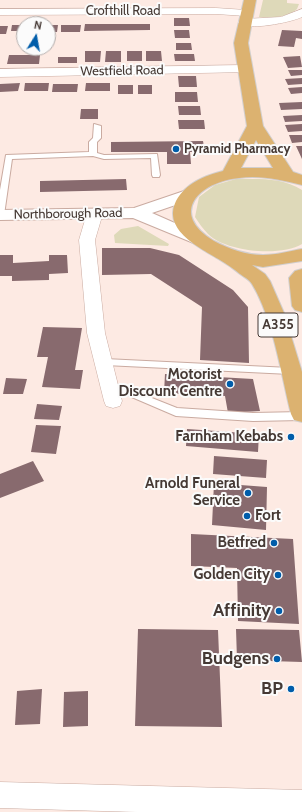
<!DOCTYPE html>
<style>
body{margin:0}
#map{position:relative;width:302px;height:812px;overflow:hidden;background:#fdeae3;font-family:Cabin,sans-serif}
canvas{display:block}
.north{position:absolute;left:16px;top:16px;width:40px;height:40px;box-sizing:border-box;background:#fbfbfb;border:1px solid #b2adab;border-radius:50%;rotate:11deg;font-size:11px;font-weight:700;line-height:16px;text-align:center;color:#453934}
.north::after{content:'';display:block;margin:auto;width:14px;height:18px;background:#005daa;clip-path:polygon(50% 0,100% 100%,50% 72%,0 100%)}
</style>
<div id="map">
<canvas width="302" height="812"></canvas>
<div class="north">N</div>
</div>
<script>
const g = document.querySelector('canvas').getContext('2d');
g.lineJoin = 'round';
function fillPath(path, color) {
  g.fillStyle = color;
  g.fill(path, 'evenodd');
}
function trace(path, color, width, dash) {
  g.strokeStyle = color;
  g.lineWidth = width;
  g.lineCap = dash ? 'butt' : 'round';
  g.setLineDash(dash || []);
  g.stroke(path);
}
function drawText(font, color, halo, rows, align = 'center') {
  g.font = font + ' Cabin,sans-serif';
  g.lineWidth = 4;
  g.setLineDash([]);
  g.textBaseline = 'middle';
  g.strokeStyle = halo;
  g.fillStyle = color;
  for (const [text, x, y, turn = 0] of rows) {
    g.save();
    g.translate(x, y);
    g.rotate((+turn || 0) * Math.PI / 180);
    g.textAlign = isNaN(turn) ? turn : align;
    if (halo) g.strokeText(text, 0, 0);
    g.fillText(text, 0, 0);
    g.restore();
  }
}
const green = new Path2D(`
 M263 0H287V3L299 4 297 9C288 17 271 19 259 17Z
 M236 179C259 179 282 177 302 190V244C281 257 226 252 208 234 203 229 199 223 195 217L199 197 215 185Z
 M138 226 169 244 168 246 115 243 114 235 121 229Z`);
const building = new Path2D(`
 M174 18H189L190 26H174Z
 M85 24H150V30L84 31Z
 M12 25H24V31H11Z
 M48 25H58L57 32H48Z
 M61 25H81L80 32H61Z
 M0 26H8L6 34H0Z
 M174 30H189L190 38H175Z
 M282 30 302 31V39L296 38 294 47 278 46Z
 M176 43H191L192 50H176Z
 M85 51H101L100 62H85Z
 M106 51H121V62H105Z
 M127 51H142V61H127Z
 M146 51H161L162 61H146Z
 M174 54H194L195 61H175Z
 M9 55H40L39 64H7Z
 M300 56 302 67 288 68 283 57Z
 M58 57H77V63H58Z
 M288 70H302V75L291 76Z
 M178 76H196L197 87H179Z
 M302 78V84L288 85 285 79Z
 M20 83 18 91 0 92V84Z
 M25 83H49L48 91H24Z
 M86 83H110V91H85Z
 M53 84H78L77 92H52Z
 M118 85H133V94H118Z
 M138 85H152V94H138Z
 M302 87V93L291 94 288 88Z
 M175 92H197L198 102H175Z
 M302 102V109L281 110 279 103Z
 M178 106H200L201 115H179Z
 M81 109H98V119H80Z
 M302 115V121L285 122 283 116Z
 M178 120H204L205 129H179Z
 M302 124V131L288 132 285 125Z
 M289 135H302V142L292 143Z
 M203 141 205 152H190L191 164H167V152H111V142Z
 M296 146H302V159Z
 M126 179 127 190 40 192V181Z
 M102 248H150L179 255 233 290 248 307 249 363 200 360 202 307 151 274 102 275Z
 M0 255H13V263L49 261V255H67L68 273 49 274V280L12 281V276H0Z
 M43 327 82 328 75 370H83L80 389 42 387 48 357H37Z
 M165 374 253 379 260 411 228 413 225 396 164 393Z
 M6 378 27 379 23 394H3Z
 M37 404 62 406 59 420 34 419Z
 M36 425 61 426 56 454 31 452Z
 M187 429 259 434 258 452 186 446Z
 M214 456 267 460 266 478 213 474Z
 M33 461 44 481 0 498V474Z
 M214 483 267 487 266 530 212 525Z
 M191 534 293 539 299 624 238 621 237 568 191 566Z
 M138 629 218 630 222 727 135 726Z
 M236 629 299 630 302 662 237 660Z
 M42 689 40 724 15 725 17 691Z
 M88 691V726L63 727 64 692Z`);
const service = new Path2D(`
 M94 124 101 126V138L97 142V153L104 155 157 154 160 175 159 177H153L152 175 151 158 104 159 93 156 12 159 4 215 0 217V190L6 155 89 152V142L93 138Z
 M105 359 290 368 295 371 290 374 105 365 100 362Z
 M109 381 177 408 253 413 302 412V420L253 421 176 416 106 386 104 384 106 382Z`);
const minor = new Path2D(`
 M216 8 246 10 252 13 246 16 216 14 0 15V9Z
 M302 9V17C292 22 246 32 238 22L244 19 281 17Z
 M245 65 249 66 251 69 249 72 0 77V69Z
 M95 208 100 210 103 213 95 240 105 333 122 401 120 406 113 408 106 406 104 401 87 333 79 240 87 213 90 210Z
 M0 782 302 790V812H137L0 808Z`);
const tertiary = new Path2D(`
 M187 190 193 191 196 195 193 199 152 213 202 235 205 239 202 243 196 244 133 218 0 220V210L134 208Z`);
const primary = new Path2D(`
 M244 0H256L248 43 263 126 293 172 302 175V185C281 180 261 175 239 178 199 182 168 213 214 241 229 249 246 255 263 255 276 255 290 251 302 249V261L263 267 252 265 265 274 270 281 284 313 302 372V422L294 420 291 414C281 374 273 318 252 284 249 279 244 277 240 274 234 269 227 264 220 260 201 248 162 231 176 201 186 183 204 176 223 171L247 126 234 43ZM256 140 273 168H241Z
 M302 269V312L295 310 292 306 289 278 295 271Z`);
const markers = [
 [176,149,4,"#005daa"],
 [230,384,4,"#005daa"],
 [291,437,4,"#005daa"],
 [248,493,4,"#005daa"],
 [247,516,4,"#005daa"],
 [274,543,4,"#005daa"],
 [278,575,4,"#005daa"],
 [279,611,4,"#005daa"],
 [277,659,4,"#005daa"],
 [291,689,4,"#005daa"]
];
const farStreetnames = [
 ["Crofthill Road",123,11],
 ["Westfield Road",122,71,-1],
 ["Northborough Road",68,214,-1]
];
const farPoinames = [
 ["Pyramid Pharmacy",184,149]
];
const shields = [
 [278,325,40]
];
const shieldNames = [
 ["A355",278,325]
];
const poiNames = [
 ["Motorist",222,375],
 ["Discount Centre",222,392],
 ["Farnham Kebabs",283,437],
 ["Arnold Funeral",240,484],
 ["Service",240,501],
 ["Fort",255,516,"left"],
 ["Betfred",266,543],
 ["Golden City",270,575]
];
const nearPoinames = [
 ["Affinity",271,611],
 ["Budgens",269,659],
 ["BP",283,689]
];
fillPath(green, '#ded9b9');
fillPath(building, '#886a6e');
trace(service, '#caaba1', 2);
trace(minor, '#caaba1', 1);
trace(tertiary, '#caaba1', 2);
trace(primary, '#d2cfce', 2);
fillPath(service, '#fff');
fillPath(minor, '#fff');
fillPath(tertiary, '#fff');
fillPath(primary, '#dcb270');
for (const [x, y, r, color] of markers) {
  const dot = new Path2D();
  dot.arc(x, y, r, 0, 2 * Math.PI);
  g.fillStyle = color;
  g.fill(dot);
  trace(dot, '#fbfbfb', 1.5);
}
drawText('13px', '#453934', '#fbfbfb', farStreetnames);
drawText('bold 13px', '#453934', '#fbfbfb', farPoinames, 'left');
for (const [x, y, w] of shields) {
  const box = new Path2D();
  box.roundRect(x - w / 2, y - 12, w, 24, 3);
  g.fillStyle = '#fbfbfb';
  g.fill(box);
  trace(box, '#453934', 1);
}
drawText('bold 14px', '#453934', null, shieldNames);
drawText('bold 15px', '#453934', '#fbfbfb', poiNames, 'right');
drawText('bold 18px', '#453934', '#fbfbfb', nearPoinames, 'right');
</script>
